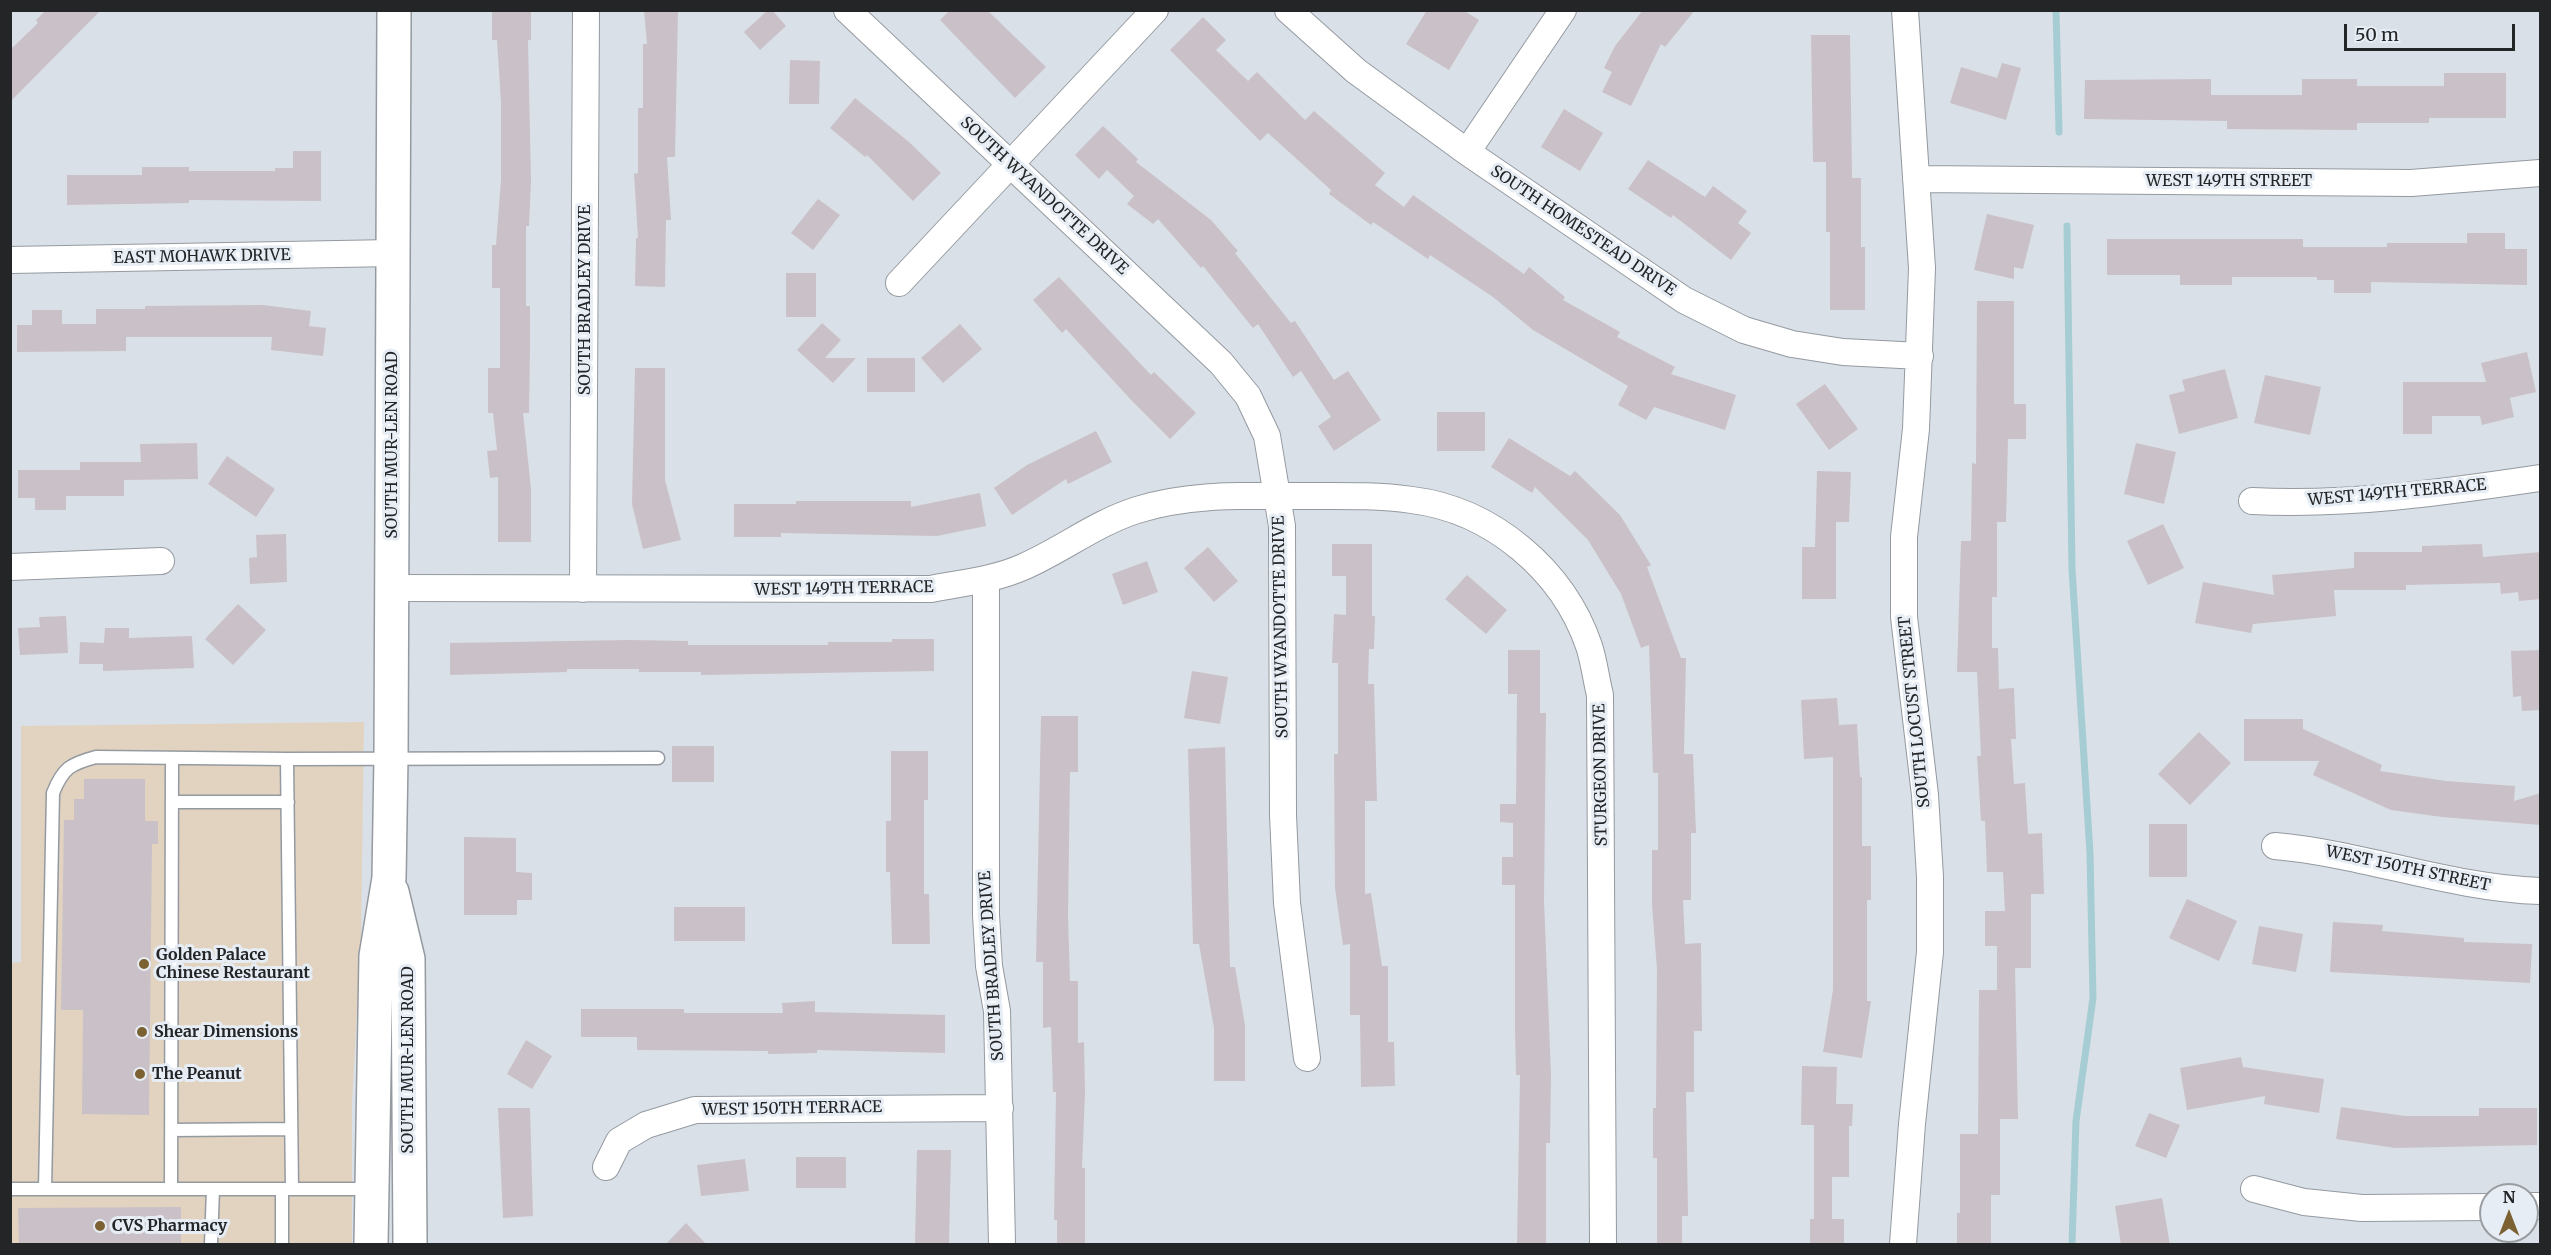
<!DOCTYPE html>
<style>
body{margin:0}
#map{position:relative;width:2551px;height:1255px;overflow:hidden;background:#dae0e7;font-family:Merriweather,serif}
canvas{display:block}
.frame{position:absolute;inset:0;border:12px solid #232527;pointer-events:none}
.north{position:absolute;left:2479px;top:1183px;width:60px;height:60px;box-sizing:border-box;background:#e7edf4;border:2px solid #999da2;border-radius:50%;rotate:0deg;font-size:16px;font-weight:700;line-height:24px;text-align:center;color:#232527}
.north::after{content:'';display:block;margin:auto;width:21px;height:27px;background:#7c6133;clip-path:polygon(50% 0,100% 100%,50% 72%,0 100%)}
.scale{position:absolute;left:2344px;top:24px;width:171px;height:27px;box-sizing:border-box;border:3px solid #232527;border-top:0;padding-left:8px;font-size:18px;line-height:21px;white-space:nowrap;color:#232527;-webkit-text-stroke:4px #e7edf4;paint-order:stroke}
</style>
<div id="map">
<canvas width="2551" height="1255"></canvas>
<div class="frame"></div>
<div class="north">N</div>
<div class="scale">50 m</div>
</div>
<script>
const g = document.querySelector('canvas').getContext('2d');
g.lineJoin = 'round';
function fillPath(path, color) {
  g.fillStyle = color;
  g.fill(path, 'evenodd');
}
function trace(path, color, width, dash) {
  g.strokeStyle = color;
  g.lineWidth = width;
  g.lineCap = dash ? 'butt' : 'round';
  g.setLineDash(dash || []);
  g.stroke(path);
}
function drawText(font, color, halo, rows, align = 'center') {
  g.font = font + ' Merriweather,serif';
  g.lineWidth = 6;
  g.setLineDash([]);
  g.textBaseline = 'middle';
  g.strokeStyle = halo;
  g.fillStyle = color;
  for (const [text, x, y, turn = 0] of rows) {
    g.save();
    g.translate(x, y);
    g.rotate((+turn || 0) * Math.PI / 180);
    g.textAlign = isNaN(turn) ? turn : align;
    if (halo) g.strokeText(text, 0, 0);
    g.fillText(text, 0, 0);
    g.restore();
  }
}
const commercial = new Path2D(`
 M364 722 361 935 352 1103V1244H11L10 963 21 962V726Z`);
const stream = new Path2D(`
 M2056 10 2059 132
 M2067 226 2072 569 2090 853 2093 998 2076 1121 2072 1244`);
const building = new Path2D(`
 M46 10H101L10 102V50L38 23 36 20Z
 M492 10H531V40H528L531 181 529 226H526V306H530V350L529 413H523L531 489V542H498V477L490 478 487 451 497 450 493 413H488V368H500V288H492V245H496L501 180V102L497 40H492Z
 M644 10H678L675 157H667L671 220H666L665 287 635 286 636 238H638L634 174 638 173V108H643V44H647Z
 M768 10H772L786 26 760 50 744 32Z
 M950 10H987L1046 67 1015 98 940 20Z
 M1427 10H1463L1479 20 1449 70 1406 44Z
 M1643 10H1695L1665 47 1661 44 1631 106 1602 92 1612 72 1604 68 1615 46Z
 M1203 17 1226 40 1216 50 1248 81 1257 72 1305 120 1314 111 1385 173 1375 185 1404 207 1413 195 1524 274 1529 267 1565 297 1563 300 1620 332 1617 337 1675 367 1671 374 1736 395 1725 430 1654 407 1646 420 1618 405 1628 386 1533 330 1493 297 1430 255 1428 259 1373 222 1371 225 1329 194 1331 190 1268 133 1260 141 1170 50Z
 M1811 35H1850L1852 178H1861V247H1865V310H1830V232H1826V162H1813Z
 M790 60 820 61 819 104H789Z
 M2002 63 2021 68 2006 120 1950 103 1961 67 1997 78Z
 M2444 73H2506V118H2429V123H2357V130L2227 129V121L2084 119 2085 80 2211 79V95H2302V79H2357V86H2444Z
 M855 98 909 142 941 173 913 201 867 155 865 157 830 128Z
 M1564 109 1603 133 1580 171 1541 147Z
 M1103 126 1138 159 1136 162 1211 220 1238 251 1235 253 1291 323 1295 321 1334 380 1348 371 1381 420 1334 451 1318 426 1331 417 1301 371 1293 377 1258 324 1253 328 1203 266 1201 268 1158 219 1153 224 1127 204 1134 196 1107 170 1099 179 1075 155Z
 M293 151H321V201L189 200V203L67 205V175H142V167H189V171H275V168H293Z
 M1648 160 1705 197 1713 186 1747 211 1738 223 1751 233 1731 260 1673 215 1671 218 1628 189Z
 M818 199 840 215 813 250 791 233Z
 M1987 214 2034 225 2023 269 2014 267V279L1974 270Z
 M2467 233H2505V249H2527V285L2371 282V293H2334V280H2317V277H2232V285H2180V275H2107V239H2303V247H2387V243H2467Z
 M786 273H816V317H786Z
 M1059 277 1151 375 1154 372 1196 413 1170 439 1132 401 1066 329 1062 333 1033 300Z
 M1977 301H2014V404H2026V439H2008L2006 522H1997V597H1992V648H1998L1999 689 2014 688 2016 739H2011L2014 784 2025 783 2028 834 2042 833 2044 894H2031V968H2015L2018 1119H2000V1195H1991V1245H1957V1213H1960V1134H1978L1979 990H1997V946H1985V911H2005L2003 872H1987L1985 821H1981L1977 756H1981L1977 672H1957L1961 541H1971L1972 463 1976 464Z
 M263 305 311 311 309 326 326 328 323 356 271 350 272 337H126V351L17 352V325H32V310H62V324H96V309H145V306Z
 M822 323 841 340 825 358H856L833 383 797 350Z
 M960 324 982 349 943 383 921 358Z
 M2527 352 2536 392 2510 398 2514 417 2482 425 2480 416H2432V434H2403V382H2486L2481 363Z
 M867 358H915V392H867Z
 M635 368H665V480L681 540 643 549 632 504Z
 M2225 369 2238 418 2179 434 2169 395 2185 391 2182 380Z
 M2265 375 2321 387 2310 435 2254 423Z
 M1825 384 1858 429 1829 450 1796 404Z
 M1437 412H1485V451H1437Z
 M1096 431 1112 462 1068 484 1066 479 1012 515 994 488 1027 465Z
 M1509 438 1570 476 1575 471 1620 515 1651 565 1647 567 1681 658H1686L1684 754H1693L1696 833H1691V900H1683L1685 944 1701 943 1702 1031H1694V1092H1686L1688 1216H1682V1245H1657V1158H1653V1108H1656L1657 969 1652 905V850H1658V773H1653L1649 645 1641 648 1621 594 1588 540 1535 487 1532 493 1491 467Z
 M197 443 198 479 124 480V496H66V510H35V498H18V470H80V462H141L140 444Z
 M2136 443 2176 452 2164 504 2124 494Z
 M227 456 275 489 256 517 208 484Z
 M1817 471 1851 472 1849 522H1836V599H1802V547H1815Z
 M980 493 986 526 937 536 781 533V537H734V504H796V501H911V507Z
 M2163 524 2184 568 2148 585 2127 541Z
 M286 534 287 582 250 584 249 558 257 557 256 535Z
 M1332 544H1372V616H1375L1374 649H1369L1368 684H1374L1377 801H1365V894L1371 893 1382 966H1388V1042H1394L1395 1086 1361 1087 1360 1015H1350V944L1343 945 1335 888 1334 754H1338V663H1332L1334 614 1346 615V576H1332Z
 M2482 544 2483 557 2541 552V599L2519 601 2518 592 2501 594 2500 583 2406 585V590H2334L2336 616 2253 624 2251 633 2195 623 2203 582 2274 595 2272 575 2354 568V552H2422V546Z
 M1208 547 1238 581 1214 602 1184 568Z
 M1147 561 1158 592 1123 605 1112 574Z
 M1467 575 1507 610 1486 634 1445 599Z
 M238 604 266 630 233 665 205 639Z
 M66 616 68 653 20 655 18 628 40 627 39 617Z
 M105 628H129V638L192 636 194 668 103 671V664H79L80 642 104 643Z
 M892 639H934V671L701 675V672H639V669H567V672L450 675V643L629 640 688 641V645H828V642H892Z
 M1508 650H1540V713H1546L1544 901 1551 1074 1550 1143H1546V1245H1517L1520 1075H1516L1515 1028V885H1502V857H1513V823L1500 822V804H1516L1517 694H1508Z
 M2541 650V710L2522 711 2521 696 2513 697 2511 651Z
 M1192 671 1228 677 1220 724 1184 718Z
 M1837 698 1839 725 1857 724 1860 777H1862V846H1871V900H1867V1001H1871L1862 1058 1823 1052 1833 990V757L1804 759 1801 700Z
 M1041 716H1078V772H1070L1068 917 1070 981H1078V1043L1084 1042 1085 1093 1082 1168H1085V1245H1057V1220H1054L1056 1092H1053L1051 1027 1043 1028V962H1036Z
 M2244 719H2303V729L2382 765 2380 771 2446 781 2515 786 2514 801 2541 793V825L2442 817 2391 810 2313 775 2319 761H2244Z
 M2199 732 2231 763 2190 805 2158 774Z
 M672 746H714V782H672Z
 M1225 747 1230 967H1235L1245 1025V1081H1214V1028L1199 944H1193L1188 749Z
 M891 751H928V800H924V894H929L930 944H892L890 872H886V821H891Z
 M84 779H145V821H158V844H152L149 1115 82 1114 83 1010H61L64 820H74V799H84Z
 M2149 824H2187V877H2149Z
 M464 837 516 838V872L532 873V900H517V915H464Z
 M2187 899 2237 921 2219 961 2169 938Z
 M674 907H745V941H674Z
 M2333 922 2383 925 2382 931 2464 938V942L2532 944 2530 983 2330 972Z
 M2259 926 2303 934 2296 972 2252 964Z
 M815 1001V1012L945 1015V1053L817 1050V1053L768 1054V1051L637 1050V1037H581V1009H684V1013H783L782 1003Z
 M526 1040 552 1056 532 1089 507 1074Z
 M2241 1057 2243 1067 2324 1079 2319 1113 2264 1104 2265 1096 2187 1110 2180 1068Z
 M1802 1066 1837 1067 1836 1104H1853L1852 1126H1849V1177H1832V1219H1844V1245H1810V1219H1814V1125H1801Z
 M2341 1107 2405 1116H2479V1108H2537V1145L2395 1148 2336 1139Z
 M498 1108H530L533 1216 503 1218Z
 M2149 1113 2180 1125 2166 1158 2135 1146Z
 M917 1150H951L949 1245H915Z
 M796 1157H846V1188H796Z
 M745 1159 749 1191 701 1196 697 1165Z
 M2162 1198 2170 1245H2121L2115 1206Z
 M181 1207V1245H19L18 1208Z
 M686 1223 707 1245H665Z`);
const lane = new Path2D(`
 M287 759 292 1189
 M172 802H288
 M171 1130 289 1129
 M10 1189H369
 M45 1189 53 793C63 768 70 764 96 757L287 759 658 758
 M171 1189 172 758
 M282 1189V1244
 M211 1244 213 1189`);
const street = new Path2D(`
 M847 10 1221 363 1248 396 1267 436 1282 526 1283 815 1287 903 1307 1058
 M1288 10 1356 71 1467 152 1684 300 1744 330 1792 344 1843 352 1920 356
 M1467 152 1563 10
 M1916 179 2411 183 2540 173
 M10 260 393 253
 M899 283 1155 10
 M2252 501C2348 506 2446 492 2540 478
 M10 567 161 561
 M986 579V915L989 966 997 1011 1002 1244
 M392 588 931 589C961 583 994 580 1023 567 1062 550 1096 523 1137 510 1192 493 1247 496 1304 496 1340 496 1376 495 1412 500 1492 510 1563 570 1589 646 1594 661 1596 679 1600 695L1603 1244
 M583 589 586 10
 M2275 846C2365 854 2450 888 2540 891
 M606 1167 619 1141 646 1125 695 1110 1000 1108
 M2254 1189 2304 1202 2362 1208 2491 1207
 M2527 1206H2540
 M1903 1244 1912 1124 1930 952V877L1925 795 1904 617V537L1916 429 1922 268 1905 10`);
const secondary = new Path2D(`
 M392 892 408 959 410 1244
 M371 1244 376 956 389 878 391 758 394 10`);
const markers = [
 [144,964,6,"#7c6133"],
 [142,1032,6,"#7c6133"],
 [140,1074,6,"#7c6133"],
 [100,1226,6,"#7c6133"]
];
const streetNames = [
 ["WEST 149TH STREET",2229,181],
 ["SOUTH WYANDOTTE DRIVE",1044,196,43],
 ["SOUTH HOMESTEAD DRIVE",1583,231,34],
 ["EAST MOHAWK DRIVE",202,257,-1],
 ["SOUTH BRADLEY DRIVE",585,300,-90],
 ["SOUTH MUR-LEN ROAD",392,445,-90],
 ["WEST 149TH TERRACE",2397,493,-5],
 ["WEST 149TH TERRACE",844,589,-1],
 ["SOUTH WYANDOTTE DRIVE",1281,627,-91],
 ["SOUTH LOCUST STREET",1915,712,-96],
 ["STURGEON DRIVE",1601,775,-91],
 ["WEST 150TH STREET",2408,869,12],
 ["SOUTH BRADLEY DRIVE",992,966,-94],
 ["SOUTH MUR-LEN ROAD",408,1060,-90],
 ["WEST 150TH TERRACE",792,1109,-1]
];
const poiNames = [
 ["Golden Palace",156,955],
 ["Chinese Restaurant",156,973],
 ["Shear Dimensions",154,1032],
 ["The Peanut",152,1074],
 ["CVS Pharmacy",112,1226]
];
fillPath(commercial, '#e1d3c0');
trace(stream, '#a6ccd4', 7);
fillPath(building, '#c9c1c7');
trace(lane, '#949aa0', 15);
trace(street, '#949aa0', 28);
trace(secondary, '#949aa0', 36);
trace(lane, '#fff', 12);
trace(street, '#fff', 26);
trace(secondary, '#fff', 33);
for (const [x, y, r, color] of markers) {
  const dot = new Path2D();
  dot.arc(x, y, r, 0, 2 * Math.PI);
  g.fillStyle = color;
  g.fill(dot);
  trace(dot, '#e7edf4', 2);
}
drawText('16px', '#232527', '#e7edf4', streetNames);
drawText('bold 16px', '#232527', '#e7edf4', poiNames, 'left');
</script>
